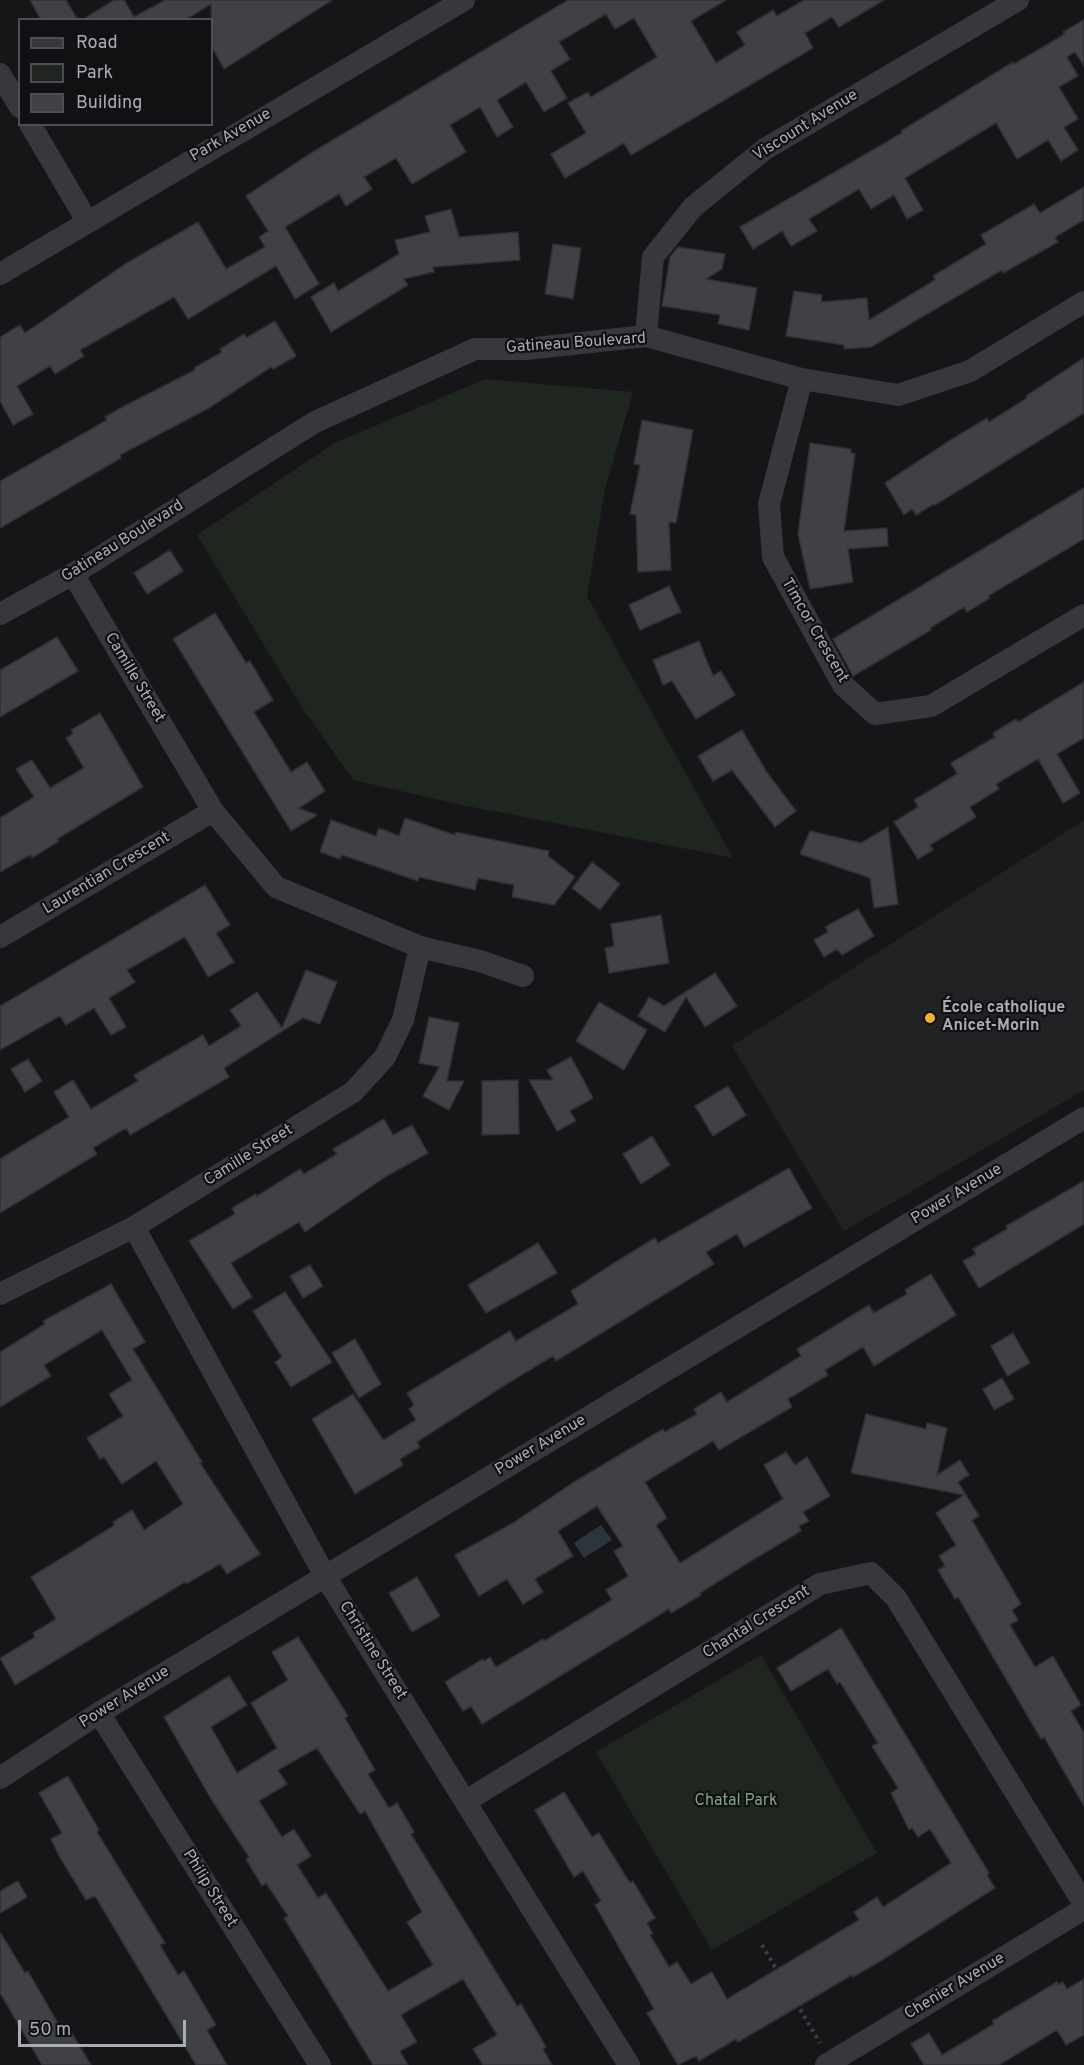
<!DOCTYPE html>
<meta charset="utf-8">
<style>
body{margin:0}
#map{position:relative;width:1084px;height:2065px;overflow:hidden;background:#161618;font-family:Overpass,sans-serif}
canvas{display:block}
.legend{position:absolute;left:18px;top:18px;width:195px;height:108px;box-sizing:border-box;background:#111113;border:2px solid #4d4f55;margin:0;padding:8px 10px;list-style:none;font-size:18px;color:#a8adb8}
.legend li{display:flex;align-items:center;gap:12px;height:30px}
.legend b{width:30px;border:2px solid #4d4f55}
.scale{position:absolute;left:18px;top:2020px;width:168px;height:27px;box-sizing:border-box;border:3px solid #a8adb8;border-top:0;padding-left:8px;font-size:18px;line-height:21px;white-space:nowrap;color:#a8adb8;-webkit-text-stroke:4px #111113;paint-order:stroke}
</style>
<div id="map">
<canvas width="1084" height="2065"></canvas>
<ul class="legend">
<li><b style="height:8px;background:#37383d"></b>Road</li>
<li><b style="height:16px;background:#1e261f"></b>Park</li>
<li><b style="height:16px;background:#404145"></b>Building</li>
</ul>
<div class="scale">50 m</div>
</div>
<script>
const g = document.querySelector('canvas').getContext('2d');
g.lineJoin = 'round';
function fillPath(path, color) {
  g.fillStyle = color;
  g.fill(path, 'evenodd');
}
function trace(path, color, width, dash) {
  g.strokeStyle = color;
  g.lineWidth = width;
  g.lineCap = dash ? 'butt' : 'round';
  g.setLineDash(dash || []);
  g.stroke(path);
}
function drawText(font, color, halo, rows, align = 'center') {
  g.font = font + ' Overpass,sans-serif';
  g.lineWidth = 4.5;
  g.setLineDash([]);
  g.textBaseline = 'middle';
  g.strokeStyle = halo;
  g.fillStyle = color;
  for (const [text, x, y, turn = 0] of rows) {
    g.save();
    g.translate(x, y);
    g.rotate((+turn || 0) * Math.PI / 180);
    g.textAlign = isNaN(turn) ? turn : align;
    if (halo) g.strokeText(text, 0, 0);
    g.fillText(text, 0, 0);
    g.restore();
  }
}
const built = new Path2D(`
 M1084 820V1090L844 1231 732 1046Z`);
const green = new Path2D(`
 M485 379 633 392 605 489 587 596 733 858 457 804 353 780 301 706 197 535 335 443Z
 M761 1655 877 1853 712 1950 596 1752Z`);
const water = new Path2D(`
 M601 1525 612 1540 584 1558 574 1543Z`);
const building = new Path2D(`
 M30 0H66L78 20H41Z
 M114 0H124L134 17 165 0H332L224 69 212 47 211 4 185 20H82Z
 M568 0H726L691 21 716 63 745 45 737 32 773 10 777 16 804 0H884L839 27 832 17 805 33 813 48 631 155 624 143 565 178 551 154 586 133 568 103 588 92 591 97 657 57 634 18 615 29 606 14 559 42 570 59 551 71 567 98 544 112 526 82 497 100 513 127 497 137 480 107 450 125 466 152 412 184 396 158 364 177 372 189 346 206 339 194 285 227 319 284 295 299 276 266 188 319 174 297 80 350 84 356 55 374 50 366 17 386 33 414 13 425 0 401V337L20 325 25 333 125 264 198 222 226 269 265 247 259 237 268 231 246 196 311 153Z
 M1084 20V66L1075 52 1067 57 1078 76 1059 87 1078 119 1064 127 1078 150 1061 161 1048 140 1017 159 996 123 905 178 923 210 907 219 894 195 871 209 859 189 809 219 817 231 791 246 782 231 753 249 740 227 902 133 901 131 1013 62 1014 64 1065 34 1063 32Z
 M1084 187V220L1055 237 1058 242 1003 273 1002 270 871 347 844 349V345L786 336 794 291 822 295 821 302 867 298 869 320 935 280 933 276 986 244 981 235 1034 204 1040 213Z
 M451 209 459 237 518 232 520 260 433 267 434 272 404 279 408 285 331 332 311 297 334 283 338 291 399 254 395 240 430 232 425 216Z
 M553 244 581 248 573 299 545 294Z
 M678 247 725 254 722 269 706 279 757 288 749 330 718 324 720 315 662 306 670 257Z
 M275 321 296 356 273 369 271 367 209 408 120 455 121 458 0 528V481L107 420 105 417 128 404 195 370 194 368 222 352 220 349 244 334 246 338Z
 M1084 358V413L935 505 934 504 916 515 912 509 904 515 885 483 949 441 987 418 989 422 1027 398 1026 396Z
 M642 420 693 430 676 523 669 522 671 570 638 572 636 515 630 514 640 465 634 464Z
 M810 443 851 449V453L855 454 844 531 887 528 888 546 848 549 853 582 810 589 798 534Z
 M1084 488V539L988 596 990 598 967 612 964 607 930 628 931 630 853 676 833 639Z
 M170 550 183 571 147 594 134 573Z
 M669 586 681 612 640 630 629 605Z
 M215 613 246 663 250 661 273 700 254 712 291 772 307 762 325 791 299 808 317 815 291 831 173 639Z
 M57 637 78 671 0 717V670Z
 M699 641 713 676 721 671 735 695 696 719 672 681 663 685 653 660Z
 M1084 682V738L1057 754 1080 793 1063 803 1038 759 996 784 999 789 970 807 976 817 930 845 933 850 918 859 894 822 918 807 914 800 957 774 951 763 995 737 993 733 1016 719 1018 722Z
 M100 713 143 787 57 839 59 841 32 858 30 855 0 872V818L34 797 16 769 32 760 50 788 84 768 66 738 73 734 71 730Z
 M742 730 766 771 796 811 775 827 732 770 713 781 698 756Z
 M405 818 455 835V832L549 851 548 856 575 877 554 905 512 897 514 885 478 878 475 890 419 877 418 881 342 855 340 859 320 852 331 820 376 836 379 828 399 836Z
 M888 827 898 904 874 908 870 878 800 854 810 831 861 843Z
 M592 862 620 884 600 910 572 888Z
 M205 885 230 925 216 933 234 962 208 977 185 937 127 970 135 982 109 998 126 1027 111 1035 94 1008 66 1025 60 1016 0 1050V1006Z
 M858 909 874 936 842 955 837 949 824 957 814 940 828 932 825 927Z
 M661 915 669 963 609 973 605 948 614 946 611 924Z
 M306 970 337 982 320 1024 303 1018 224 1068 229 1077 130 1135 126 1128 93 1148 97 1154 0 1213V1159L69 1117 54 1092 73 1080 91 1109 138 1081 134 1075 203 1035 209 1046 241 1026 230 1010 257 992 282 1028Z
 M715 973 737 1006 705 1027 686 997 665 1032 638 1016 649 997 664 1006Z
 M599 1002 647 1030 624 1070 576 1041Z
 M429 1017 459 1023 447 1081H464L449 1110 423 1096 439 1067 419 1063Z
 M571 1057 593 1098 570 1111 576 1121 557 1131 529 1080H553L547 1070Z
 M28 1059 42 1081 25 1092 11 1069Z
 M518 1080 519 1134 482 1135V1081Z
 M728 1086 746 1115 713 1136 695 1106Z
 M384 1119 393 1135 412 1125 428 1153 385 1177 305 1232 299 1222 231 1263 252 1297 233 1309 189 1241 235 1214 232 1208 256 1194 257 1196 300 1169 304 1174 337 1154 333 1149Z
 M652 1136 670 1165 641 1184 623 1154Z
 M789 1168 812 1208 744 1247 737 1234 706 1252 714 1264 556 1361 553 1356 505 1385 417 1442 420 1447 400 1459 403 1465 355 1494 312 1419 353 1394 383 1440 416 1420 409 1409 414 1405 407 1393 510 1331 516 1341 578 1304 571 1291 614 1263 655 1238 658 1243Z
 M1084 1181V1224L979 1288 963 1261 976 1254 973 1249 1007 1229 1006 1226Z
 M538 1243 557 1273 486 1313 468 1285Z
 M310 1265 323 1286 303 1298 290 1276Z
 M931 1274 956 1315 874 1366 863 1347 825 1370 828 1375 788 1399 792 1407 719 1450 713 1441 645 1482 667 1518 656 1525 680 1563 783 1499 764 1465 786 1452 795 1465 807 1457 830 1496 803 1512 809 1521 799 1526 801 1531 751 1561 700 1593 701 1595 671 1613 669 1609 482 1724 471 1706 463 1711 445 1682 483 1659 484 1661 490 1657 496 1667 543 1639 544 1641 612 1600 606 1590 628 1576 614 1551 623 1546 597 1506 558 1531 573 1556 535 1579 543 1592 523 1604 507 1579 479 1596 455 1555 513 1523 574 1482 663 1429 665 1432 697 1414 694 1409 721 1392 727 1402 801 1356 797 1349 869 1305 874 1313 907 1294 905 1290Z
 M111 1284 145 1342 133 1349 202 1462 200 1463 260 1554 227 1574 220 1564 186 1584 185 1582 15 1685 0 1658 35 1637 33 1633 56 1619 31 1577 115 1525 113 1522 132 1510 144 1530 183 1504 156 1461 122 1484 104 1457 100 1459 87 1438 123 1416 109 1394 132 1380 102 1330 44 1365 51 1376 0 1407V1352L45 1324 43 1321Z
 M285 1292 332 1362 291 1387 275 1362 282 1357 253 1311Z
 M1013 1333 1030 1363 1007 1376 991 1346Z
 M355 1339 381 1384 359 1398 332 1353Z
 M1002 1378 1014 1399 994 1410 983 1389Z
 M866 1414 926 1429 927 1423 947 1428 937 1475 960 1460 969 1475 958 1482 979 1516 972 1520 1021 1604 1012 1610 1018 1620 1010 1625 1035 1667 1053 1656 1081 1705 1071 1711 1084 1733V1806L1044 1737 1041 1739 958 1597 955 1599 938 1570 945 1566 939 1556 956 1545 936 1513 964 1495 851 1473Z
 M417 1577 440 1616 412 1632 389 1593Z
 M841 1628 989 1873 987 1875 995 1888 879 1962 853 1977 852 1975 738 2042 736 2039 699 2061 696 2056 678 2065 647 2013 654 2009 595 1905 601 1901 583 1871 574 1877 535 1810 564 1792 592 1837 599 1833 630 1883 633 1881 655 1918 647 1923 653 1934 650 1935 669 1967 677 1962 691 1984 712 1972 727 1999 859 1920 854 1912 877 1897 883 1907 951 1863 930 1829 918 1837 912 1828 909 1830 891 1793 898 1788 872 1746 878 1743 840 1682 837 1684 828 1669 791 1691 777 1668Z
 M298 1637 348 1716 345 1718 375 1770 368 1774 389 1808 397 1803 414 1832 411 1834 517 2006 521 2004 546 2047 543 2049 552 2065H483L473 2049 497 2035 463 1979 401 2015 417 2042 400 2051 408 2065H373L284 1918 288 1916 266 1883 262 1886 246 1859 249 1857 211 1799 164 1717 229 1676 247 1705 211 1727 237 1773 277 1748 251 1703 288 1680 272 1652ZM317 1748 360 1814 365 1811 422 1912 407 1922 433 1965 388 1991 326 1893 318 1898 297 1865 311 1856 294 1829 282 1837 259 1801 287 1784 278 1770Z
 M68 1776 99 1830 97 1832 165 1943 160 1945 178 1975 184 1971 216 2025 207 2030 227 2065H196L95 1896 86 1900 59 1856 51 1839 62 1833 39 1793Z
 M18 1881 27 1897 0 1913V1891Z
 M0 1932 25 1973 28 1971 64 2034 70 2030 91 2065H42L0 1993Z
 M1084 1979V2035L1066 2045 1057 2030 999 2065H924L911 2044 929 2033 942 2055 994 2024 992 2021 1057 1982 1058 1985 1063 1982 1067 1989Z`);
const path = new Path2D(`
 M762 1945 820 2043`);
const minor = new Path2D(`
 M0 74 20 107
 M30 124 87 221
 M0 274 464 0
 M646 336 653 257 693 207 765 149 1018 0
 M802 379 769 504 773 557 843 685 875 714 931 706 1084 615
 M73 574 213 811 276 887 420 947 480 961 523 976
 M0 614 73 574 315 422 475 349H526L646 336 802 379 898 395 970 371 1084 302
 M0 937 213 811
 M134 1227 325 1576 629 2065
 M0 1294 134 1227 353 1092 385 1057 403 1020 420 947
 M99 1713 320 2065
 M0 1778 99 1713 1084 1118
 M466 1801 820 1584 871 1573 896 1598 1084 1904
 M826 2065 1084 1909`);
const markers = [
 [930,1018,6,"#f2b134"]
];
const streetNames = [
 ["Viscount Avenue",806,126,-32],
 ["Park Avenue",231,136,-30],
 ["Gatineau Boulevard",576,344,-4],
 ["Gatineau Boulevard",123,542,-32],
 ["Timcor Crescent",814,631,60],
 ["Camille Street",134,678,59],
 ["Laurentian Crescent",107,874,-31],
 ["Camille Street",249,1156,-32],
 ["Power Avenue",957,1195,-31],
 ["Power Avenue",541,1446,-31],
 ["Chantal Crescent",757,1623,-32],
 ["Christine Street",372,1651,58],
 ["Power Avenue",125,1698,-32],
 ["Philip Street",209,1889,58],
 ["Chenier Avenue",955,1987,-31]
];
const poiNames = [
 ["École catholique",942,1009],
 ["Anicet-Morin",942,1027]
];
const parkNames = [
 ["Chatal Park",736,1802]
];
fillPath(built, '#222225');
fillPath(green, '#1e261f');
fillPath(water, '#2c353c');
fillPath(building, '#404145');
trace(building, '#303034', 1.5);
trace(path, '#3d3f44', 4, [3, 4.5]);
trace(minor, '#37383d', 22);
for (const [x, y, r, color] of markers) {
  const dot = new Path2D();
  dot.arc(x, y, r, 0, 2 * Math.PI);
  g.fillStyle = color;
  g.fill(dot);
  trace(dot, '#111113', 2);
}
drawText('16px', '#a8adb8', '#111113', streetNames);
drawText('bold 16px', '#a8adb8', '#111113', poiNames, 'left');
drawText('16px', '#7fa381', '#111113', parkNames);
</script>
